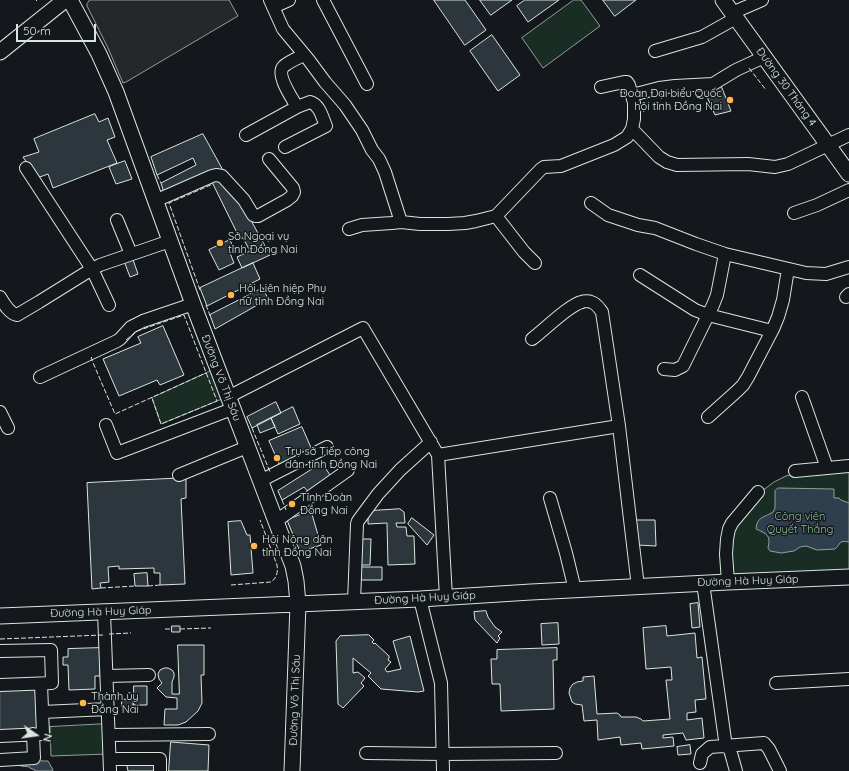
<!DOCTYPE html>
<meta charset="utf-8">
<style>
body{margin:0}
#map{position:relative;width:849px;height:771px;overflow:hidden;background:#14181c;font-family:Quicksand,sans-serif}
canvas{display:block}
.north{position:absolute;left:16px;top:715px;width:40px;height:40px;-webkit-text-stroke:3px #14181c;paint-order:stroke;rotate:103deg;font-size:11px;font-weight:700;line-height:16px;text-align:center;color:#d8e6dc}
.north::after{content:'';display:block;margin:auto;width:14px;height:18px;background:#d8e6dc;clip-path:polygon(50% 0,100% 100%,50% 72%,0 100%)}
.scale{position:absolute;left:16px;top:24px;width:80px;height:18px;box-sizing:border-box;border:2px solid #d8e6dc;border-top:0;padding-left:5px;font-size:12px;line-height:14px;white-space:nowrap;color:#d8e6dc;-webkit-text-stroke:3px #14181c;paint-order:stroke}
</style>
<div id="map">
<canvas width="849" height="771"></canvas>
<div class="north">N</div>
<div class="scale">50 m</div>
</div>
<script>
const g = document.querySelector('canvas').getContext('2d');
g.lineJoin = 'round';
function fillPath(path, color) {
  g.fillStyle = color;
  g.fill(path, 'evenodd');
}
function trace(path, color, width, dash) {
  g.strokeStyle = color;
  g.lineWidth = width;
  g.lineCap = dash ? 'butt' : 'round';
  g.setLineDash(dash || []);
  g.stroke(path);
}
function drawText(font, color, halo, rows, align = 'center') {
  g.font = font + ' Quicksand,sans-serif';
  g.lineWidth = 3;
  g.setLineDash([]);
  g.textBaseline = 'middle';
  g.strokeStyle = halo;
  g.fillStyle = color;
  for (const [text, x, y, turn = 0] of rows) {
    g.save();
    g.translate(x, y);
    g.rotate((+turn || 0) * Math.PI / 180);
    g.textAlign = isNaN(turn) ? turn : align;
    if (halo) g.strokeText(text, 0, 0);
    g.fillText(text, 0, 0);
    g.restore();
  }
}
const green = new Path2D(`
 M574 0H581L600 26 543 68 522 38Z
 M211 371 222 399 161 424 152 398Z
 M849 469V571L731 576 730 534 762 491 774 482 786 476 801 473Z
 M106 724 108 754 51 756 50 727Z`);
const parking = new Path2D(`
 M90 0H229L238 16 126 82 123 83 108 48 87 6V4Z`);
const water = new Path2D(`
 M778 488 834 489V498H839L841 500 849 503V542C838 540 841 544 835 549L817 550 806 546 800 547 794 551 781 553 770 551 768 548C771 535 767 534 756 529 757 516 764 518 773 512L775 508V491Z
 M21 760 44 761H48L52 768 53 771H35V770L30 768V767L21 766Z`);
const building = new Path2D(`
 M434 0H465L486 30 465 45Z
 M480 0H512L491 15Z
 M525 0H559L528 22 517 6Z
 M603 0H636L615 16Z
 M492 35 520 75 498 91 470 51Z
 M720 83 731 111 715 115 703 88Z
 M95 114 99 122 108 118 115 137 107 140 117 163 53 188 48 174 37 178 23 157 39 152 34 139Z
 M203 134 224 172 164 193 161 183 196 165 193 158 157 175 151 157Z
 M125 161 132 179 116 184 109 167Z
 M221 179 248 215 270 255 242 268 237 257 250 251 243 238 240 239 211 180Z
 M230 240 235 251 230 253 234 263 219 270 209 250Z
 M132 257 138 274 130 277 124 261Z
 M253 263 260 279 207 306 200 288Z
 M263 288 268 299 215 329 210 315Z
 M163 326 184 375 160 385 157 380 119 396 103 359 141 343 138 337Z
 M276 402 281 413 252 428 247 417Z
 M293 407 300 424 278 434 271 418Z
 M271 418 275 427 260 433 257 425Z
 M302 427 312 450 280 466 269 441Z
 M322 463 332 478 310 494 304 487 282 500 278 491Z
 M186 478V498L181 499 185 584 160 585V573H154V568L119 569V566L108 567 109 582 100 583 101 588 92 589 87 483Z
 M400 509 404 512 405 523H396L397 527H406L407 536H414L415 564 388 565 387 523 368 524V515L370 511Z
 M311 511 321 545 300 552 287 520Z
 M412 518 434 535 427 545 408 524Z
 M634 520H655L656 546 637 545Z
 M241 521 247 535H250L253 573 231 575 228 522Z
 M360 539H371L370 565H359Z
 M359 567H382V580H359Z
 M147 573 148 586H135L134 574Z
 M698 603 700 627 692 628 690 604Z
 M486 611 488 617 495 627 502 632 498 636 500 638 497 643 475 620 474 612Z
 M558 623 559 644 542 645 541 624Z
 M172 626H180V632H172Z
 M666 626 667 636 695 633 697 658 702 657 706 699 695 700 696 712 687 713V720L702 718 704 738 686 740 683 733 663 735V738L673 737 674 746 642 749 641 743 621 745 620 737 598 740 597 720 584 721 582 705 575 704 572 702 569 693 570 688 573 684 577 682 583 681V677L594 676 597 714 617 713 620 715 621 717H636L641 719 643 721 670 719 666 680H672L671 667 646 669 643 628Z
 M369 635 374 640 372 642 374 644 375 643 389 656V658L388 660 391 662 385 669 387 672 401 669 393 641 410 636 424 691 418 692 381 689 368 676 371 673 353 658V673L358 672 365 678 361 683 364 686 343 708 338 704 336 641 340 636Z
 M178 645H204V675H201L202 703 198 711 186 722 178 725H164L165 709H177V698L166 697 157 688 162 683 159 679 158 674 160 670 164 668H168L172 670 174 673V677L172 682V694H179Z
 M100 648V676H95V689L69 690 68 665H63V657H68V649Z
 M557 648V660H553L554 709 501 711 500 684H492L491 659H497V650Z
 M0 680 38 689 39 729 0 730Z
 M134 686H147V705H134Z
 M122 699 133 700V709L122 707Z
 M171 742 209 745 208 771H169Z
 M690 745 691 754 678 755 677 747Z
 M155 765V771H128L127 766Z`);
const minor = new Path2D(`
 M270 0 283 29 308 59 325 82 345 105 362 130 372 150 379 159 385 172 401 222
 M323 0 367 84
 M273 7 289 0
 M732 13 762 0
 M655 51 702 37 736 18
 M632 95 659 88 675 86 713 84 736 70 764 57
 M297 107C292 98 275 74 284 66 290 61 298 58 304 55
 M632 129 659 157 667 162 677 165 748 164 775 167 788 164 849 135
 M246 135 297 107 310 102C320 105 322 117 326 126L285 147
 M26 168 92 269 109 305
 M155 201 212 176 216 175 222 176 244 200 253 215 255 216H258L287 200 292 196 294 192 293 188 269 159
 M591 203 608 215 638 225 655 228 696 244 725 254 806 273 826 274 849 267
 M794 213 817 205 849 190
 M496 216 524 252 535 263
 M117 220 131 254
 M349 229 362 225 392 223 401 222 420 224H448L465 223 476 221 496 216 541 169 544 167 561 166 614 145 627 137 632 129 634 119V103L629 85 627 82H624L601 87
 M640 275 695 310 708 315 772 331
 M0 297C4 304 9 313 17 315L39 302 92 269 100 265 170 241
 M846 297 849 294
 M532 339C543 331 570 304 582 302 584 301 589 301 591 302 596 303 599 308 602 312L619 426 638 587
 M664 369 675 370 683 366 713 305 717 295 725 254
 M40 377 117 341 120 339 131 327 143 321 193 304
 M228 397 363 328 438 455 446 597
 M802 397 827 468
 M0 412 8 428
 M708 417 737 391 743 385 748 377 773 329 778 317 783 300 788 269
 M106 425 117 453 232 409
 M438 455 619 426
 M795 471 849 466
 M179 475 247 447
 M260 481 327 447
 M550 498 566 553 575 590
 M276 521 348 470
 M728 582 726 554 727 539 729 529 732 523 758 492
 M703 583 726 747
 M420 599 441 683 443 771
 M354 602 357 524 358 521 378 494 400 470 431 442
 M104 612 110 771
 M0 651 51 650 52 683 0 685
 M107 676 149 675
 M776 683 849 679
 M42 712 108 709
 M109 735 209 734
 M0 736 43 734 41 684
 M729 746 736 771
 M366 753 443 754 556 753
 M110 759H160V771
 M0 760 34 758 33 734
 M700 763 702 754 710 747 764 743 769 749 780 771`);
const major = new Path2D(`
 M70 0 99 54 116 92 193 304 293 566 296 581 298 604 292 771
 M723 0 849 174
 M0 52 65 0
 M0 616 420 599 531 592 728 582 849 577`);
const fence = new Path2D(`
 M36 1 37 0
 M749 68 766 90
 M157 175 161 183
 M200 290 169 203 213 184
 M206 305 211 318
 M126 340 137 331 184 315 217 401 161 424 152 398
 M92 357 91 358 115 414 206 373
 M252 428 270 472
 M282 500 286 510
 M231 585 271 582C277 578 278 572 277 565L260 520
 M148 586 160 585
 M101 588 135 586
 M165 629H172
 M180 629 211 628
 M109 634 131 633
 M0 639 103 635`);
const markers = [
 [730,100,4,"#ffb74d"],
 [220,243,4,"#ffb74d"],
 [231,295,4,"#ffb74d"],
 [277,458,4,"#ffb74d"],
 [292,504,4,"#ffb74d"],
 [254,546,4,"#ffb74d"],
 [83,703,4,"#ffb74d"]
];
const streetNames = [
 ["Đường 30 Tháng 4",786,87,54],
 ["Đường Võ Thị Sáu",221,378,69],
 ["Đường Hà Huy Giáp",748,581,-2],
 ["Đường Hà Huy Giáp",425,598,-3],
 ["Đường Hà Huy Giáp",101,612,-2],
 ["Đường Võ Thị Sáu",295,700,-88]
];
const poiNames = [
 ["Đoàn Đại biểu Quốc",722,94,"right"],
 ["hội tỉnh Đồng Nai",722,107,"right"],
 ["Sở Ngoại vụ",228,237],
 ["tỉnh Đồng Nai",228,250],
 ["Hội Liên hiệp Phụ",239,289],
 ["nữ tỉnh Đồng Nai",239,302],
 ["Trụ sở Tiếp công",285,452],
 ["dân tỉnh Đồng Nai",285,465],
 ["Tỉnh Đoàn",300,498],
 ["Đồng Nai",300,511],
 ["Hội Nông dân",262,540],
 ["tỉnh Đồng Nai",262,553],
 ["Thành ủy",91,697],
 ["Đồng Nai",91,710]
];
const parkNames = [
 ["Công viên",800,517],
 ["Quyết Thắng",800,530]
];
fillPath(green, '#1a2d24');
trace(green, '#939e99', 1);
fillPath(parking, '#24282b');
trace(parking, '#939e99', 1);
fillPath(water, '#2f3f4d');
trace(water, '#939e99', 1);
fillPath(building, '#2c363c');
trace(building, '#d8e6dc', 1);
trace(minor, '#d8e6dc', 14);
trace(major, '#d8e6dc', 17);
trace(minor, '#14181c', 12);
trace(major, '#14181c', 15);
trace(fence, '#d8e6dc', 1, [5, 2]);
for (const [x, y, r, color] of markers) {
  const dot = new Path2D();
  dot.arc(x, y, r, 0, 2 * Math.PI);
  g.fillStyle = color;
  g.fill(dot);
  trace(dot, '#14181c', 1.5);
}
drawText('11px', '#d8e6dc', '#14181c', streetNames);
drawText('11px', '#d8e6dc', '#14181c', poiNames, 'left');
drawText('11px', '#8ac095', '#14181c', parkNames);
</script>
